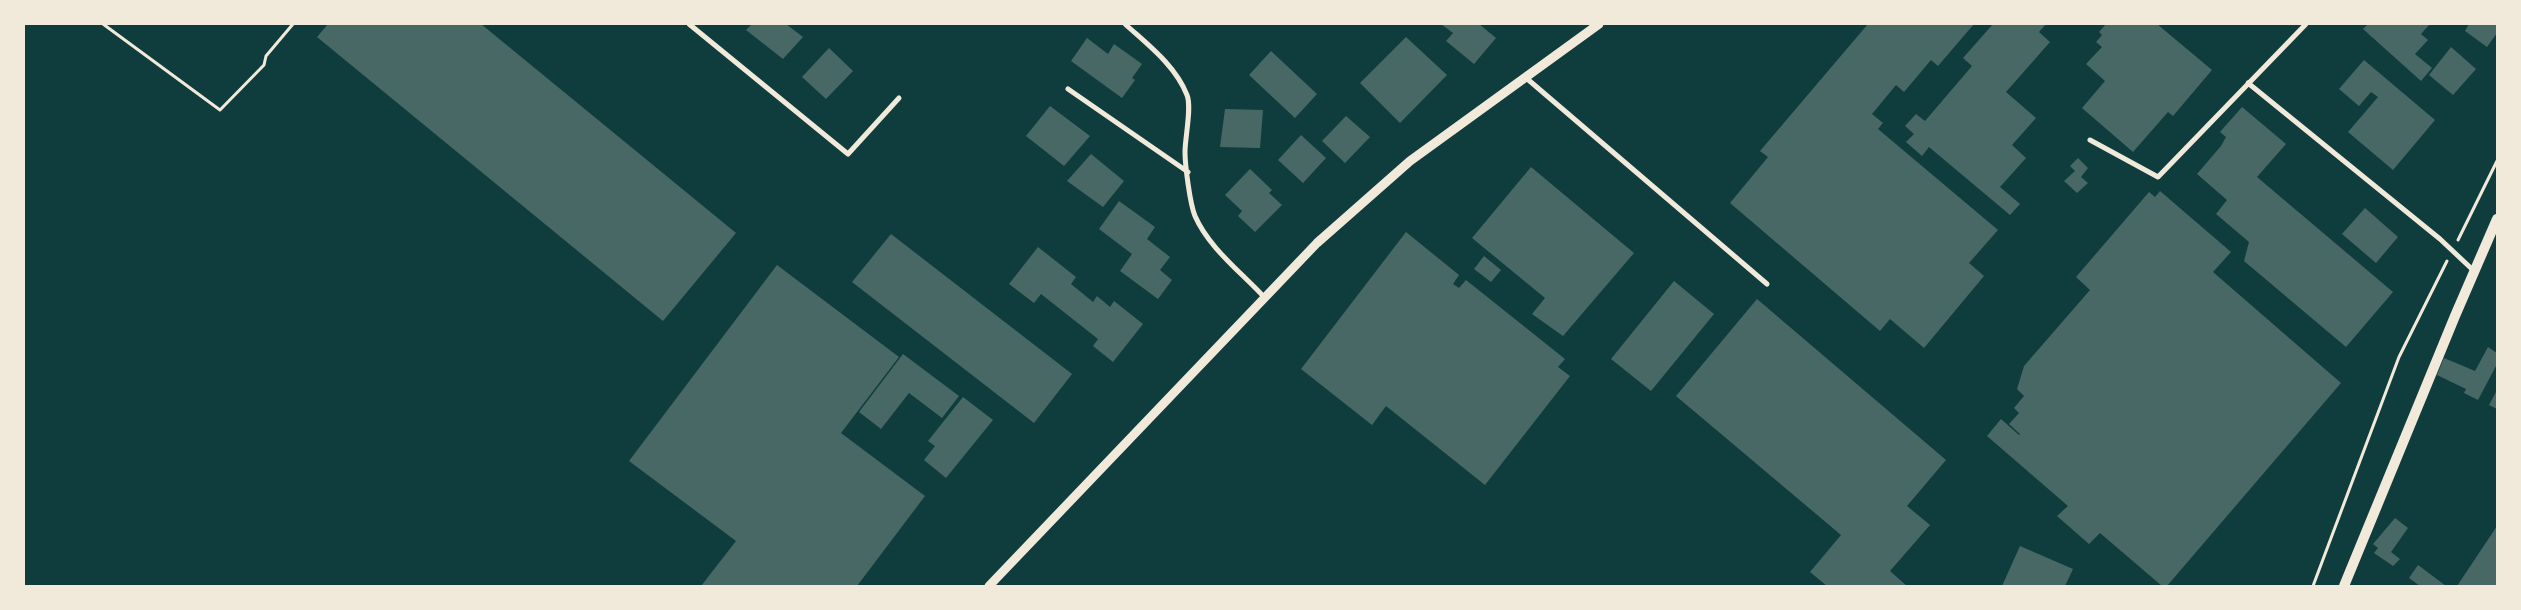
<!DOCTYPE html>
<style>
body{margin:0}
#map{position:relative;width:2521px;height:610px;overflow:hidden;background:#0f3d3e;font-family:"Public Sans",sans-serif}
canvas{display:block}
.frame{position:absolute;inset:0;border:25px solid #f1e9da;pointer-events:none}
</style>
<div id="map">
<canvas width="2521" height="610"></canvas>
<div class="frame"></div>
</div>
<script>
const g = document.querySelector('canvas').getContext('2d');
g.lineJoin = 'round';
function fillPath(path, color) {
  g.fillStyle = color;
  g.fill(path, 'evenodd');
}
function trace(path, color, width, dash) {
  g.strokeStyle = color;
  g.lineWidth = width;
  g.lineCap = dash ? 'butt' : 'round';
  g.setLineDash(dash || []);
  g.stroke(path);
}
const building = new Path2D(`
 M328 24H481L736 233 663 321 317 37Z
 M752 24H786L803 37 783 59 746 30Z
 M1441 24H1479L1496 38 1474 64 1446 41 1453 33Z
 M1868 24H1974L1938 66 1931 60 1904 92 1896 85 1872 114 1883 123 1878 129 1998 230 1969 263 1984 276 1924 348 1890 319 1880 331 1730 203 1768 157 1760 151Z
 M1993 24H2046L2039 32 2050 42 2006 92 2036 118 2012 145 2026 158 2000 187 2020 204 2010 215 1929 147 1922 156 1906 142 1914 134 1905 126 1916 114 1925 121 1972 66 1963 58Z
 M2106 24H2157L2212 70 2173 116 2168 112 2133 152 2082 108 2105 81 2086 64 2102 47 2096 42 2102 35 2099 32Z
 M2368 24H2430L2421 34 2428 40 2415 54 2432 68 2421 81 2363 29Z
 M2469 24H2497V33L2487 47 2465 31Z
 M1406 37 1447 75 1400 123 1360 83Z
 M1087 38 1108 54 1114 44 1142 64 1132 78 1135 80 1122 98 1071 61Z
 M2451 47 2476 69 2453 95 2429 75Z
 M829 48 853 71 826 99 802 77Z
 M1271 51 1317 94 1295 118 1249 75Z
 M2364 60 2435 120 2393 170 2348 132 2378 97 2371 92 2359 106 2339 89Z
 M1050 106 1090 136 1064 166 1026 136Z
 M2242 107 2286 144 2257 177 2393 292 2346 347 2244 261 2249 242 2216 214 2227 200 2197 174 2221 146 2226 137 2220 132Z
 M1225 109 1263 110 1260 148 1220 147Z
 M1346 116 1370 137 1345 163 1322 141Z
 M1301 135 1326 158 1303 183 1278 160Z
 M1091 154 1124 181 1103 207 1067 181Z
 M2078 158 2088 168 2081 177 2088 183 2077 193 2064 181 2075 171 2070 166Z
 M1531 167 1634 253 1563 336 1532 314 1545 298 1472 238Z
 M1250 169 1272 190 1269 193 1282 205 1255 232 1238 216 1242 211 1225 195Z
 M2160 191 2231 252 2213 272 2341 383 2167 586H2162L2100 533 2089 544 2057 516 2068 506 1987 436 2001 419 2019 435 2020 434 2009 424 2019 413 2014 408 2024 396 2017 389 2024 366 2090 290 2076 277 2149 192 2155 197Z
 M1119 201 1155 227 1147 239 1170 257 1160 270 1172 280 1158 299 1120 271 1132 254 1099 229Z
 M2365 208 2398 237 2376 263 2342 234Z
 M1406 232 1459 275 1453 284 1459 288 1466 280 1565 359 1558 367 1570 376 1485 485 1386 406 1372 425 1301 369Z
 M891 234 1072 374 1034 423 852 282Z
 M1038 247 1076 277 1071 284 1093 302 1097 296 1110 307 1114 301 1143 324 1113 362 1093 346 1098 339 1041 294 1034 303 1009 284Z
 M1484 256 1501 270 1491 282 1474 269Z
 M777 265 899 357 841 433 925 496 857 586H701L736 541 629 461Z
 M1674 281 1714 314 1651 391 1611 359Z
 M1757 299 1946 460 1907 506 1930 525 1890 571 1907 586H1827L1810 572 1841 535 1676 396Z
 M2488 347 2497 353V364L2478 400 2464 393 2466 389 2437 375 2444 358 2475 371Z
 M903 354 959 396 942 418 909 393 881 429 859 412Z
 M2496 392 2497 393V409L2489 405Z
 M963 397 993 420 946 478 924 460 935 446 928 441Z
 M2395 518 2408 528 2391 552 2400 559 2393 566 2374 553 2378 548 2373 544Z
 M2497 526V586H2457Z
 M2020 546 2073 569 2065 586H2002Z
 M2418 565 2446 586H2420L2409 578Z`);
const path = new Path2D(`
 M103 24 220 110 264 65 266 56 293 24
 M2458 240 2497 161
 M2313 586 2399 357 2447 261`);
const minor = new Path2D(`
 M689 24 848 154 899 98
 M1125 24C1148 45 1175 65 1187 95 1192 107 1185 137 1185 152 1185 165 1190 204 1195 216 1209 248 1241 272 1264 297
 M1525 77 1767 284
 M2248 83 2440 239 2474 271
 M1068 89 1188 172
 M2090 140 2158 177 2306 24`);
const tertiary = new Path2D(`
 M989 586 1317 243 1410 161 1599 24`);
const secondary = new Path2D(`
 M2344 586 2455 316 2497 219`);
fillPath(building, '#486865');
trace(path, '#f1e9da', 3);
trace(minor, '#f1e9da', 5);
trace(tertiary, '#f1e9da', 9);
trace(secondary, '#f1e9da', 10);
</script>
